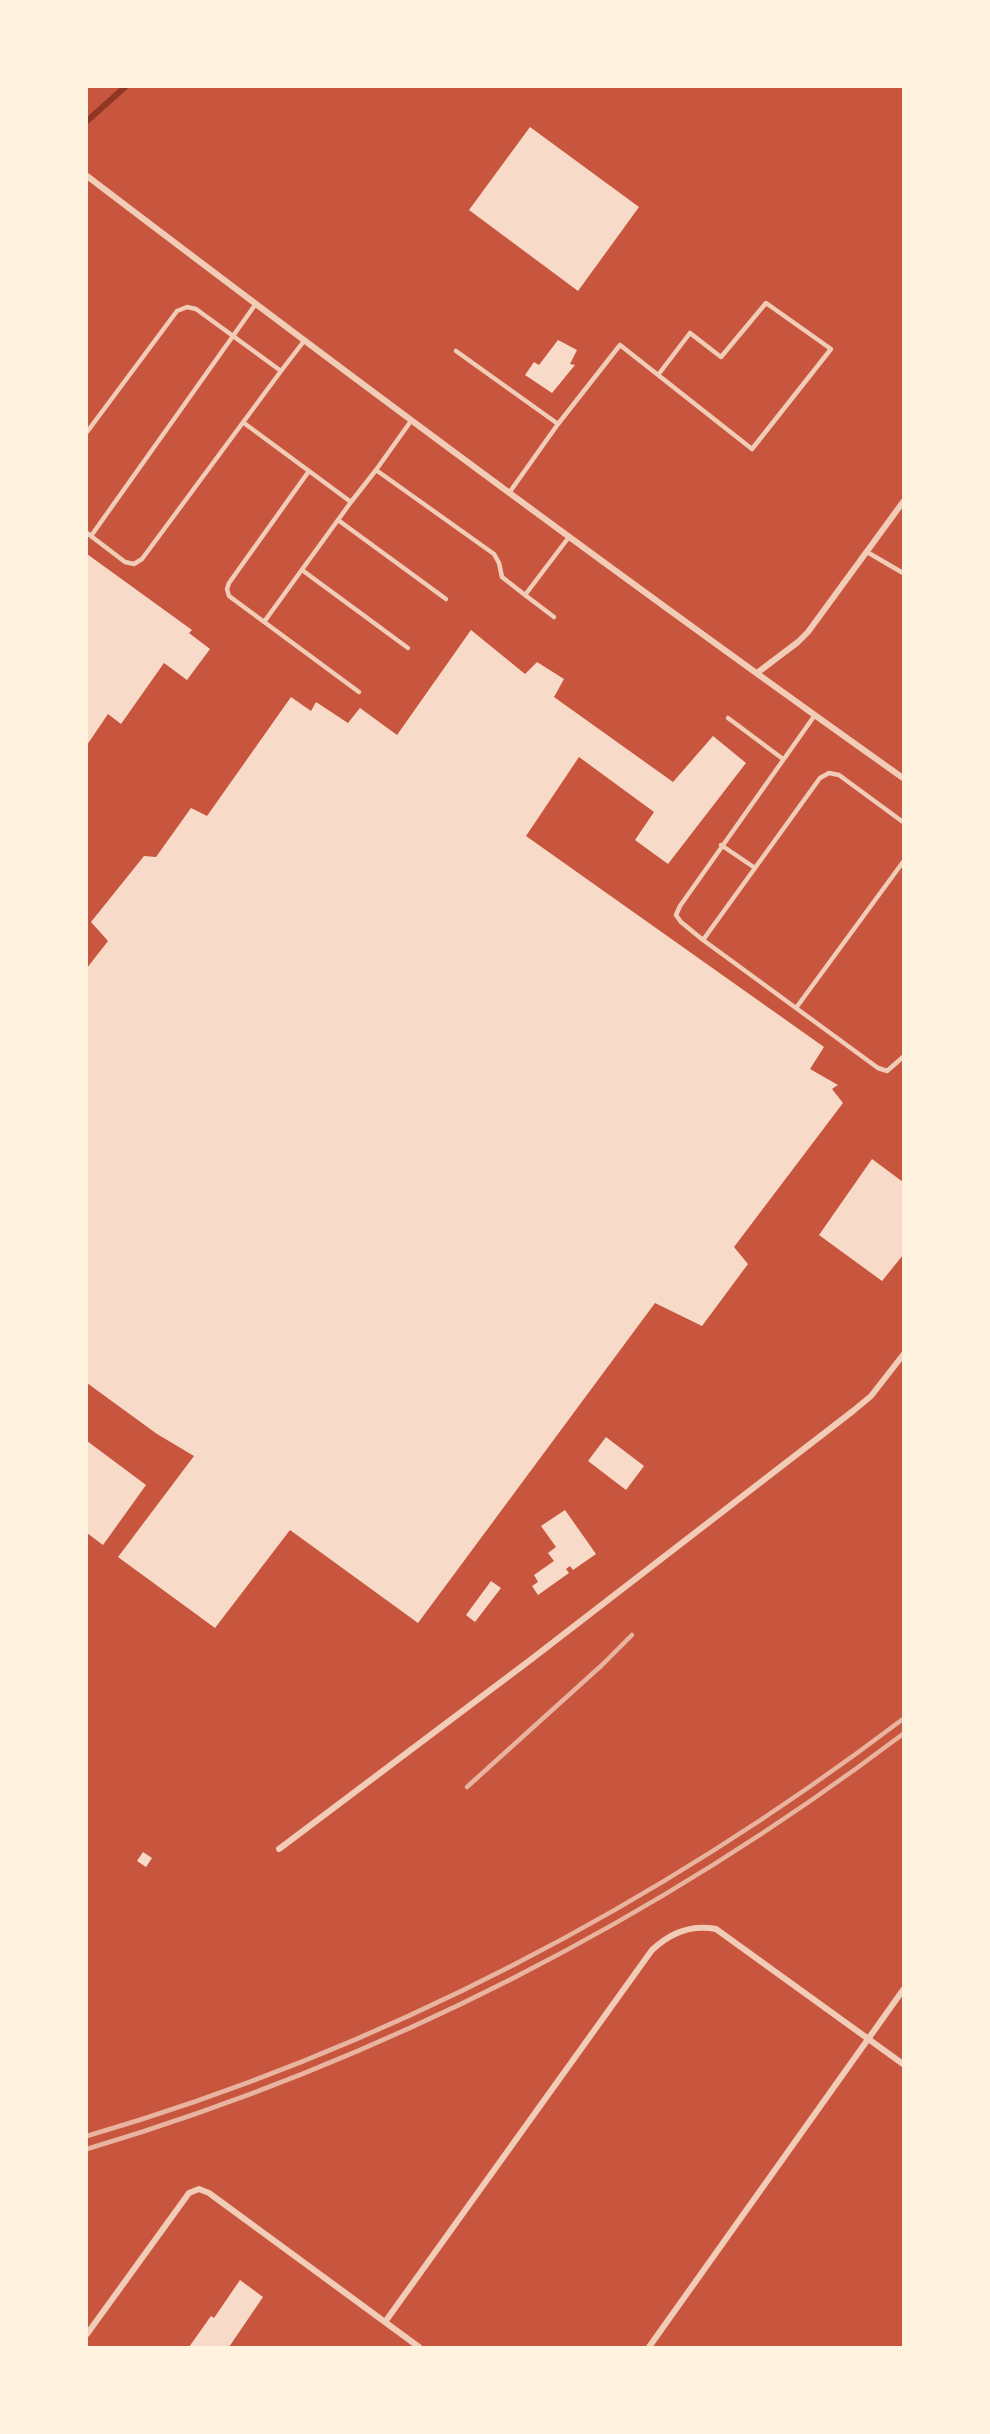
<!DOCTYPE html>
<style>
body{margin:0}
#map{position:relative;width:990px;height:2434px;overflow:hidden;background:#c8553d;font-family:Montserrat,sans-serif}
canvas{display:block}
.frame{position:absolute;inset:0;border:88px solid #fff3e0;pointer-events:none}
</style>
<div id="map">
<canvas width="990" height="2434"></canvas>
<div class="frame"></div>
</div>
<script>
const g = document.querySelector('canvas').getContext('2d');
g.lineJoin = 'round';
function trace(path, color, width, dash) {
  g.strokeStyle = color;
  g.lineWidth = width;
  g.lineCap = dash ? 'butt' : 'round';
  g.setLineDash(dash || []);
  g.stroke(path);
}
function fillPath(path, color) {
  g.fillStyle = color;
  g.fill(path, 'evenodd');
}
const stream = new Path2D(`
 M87 121 125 87`);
const building = new Path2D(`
 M530 127 639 207 578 291 469 210Z
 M558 340 577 350 570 364 575 365 552 393 525 375 534 362 539 365Z
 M87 554 192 630 189 633 210 649 187 680 164 663 121 724 108 714 87 745Z
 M471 630 525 674 537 662 564 679 554 697 673 782 713 736 746 763 668 864 635 840 654 812 579 757 526 836 824 1047 810 1069 838 1085 832 1089 843 1103 734 1247 748 1264 702 1326 655 1303 418 1623 290 1530 215 1628 118 1557 194 1456 157 1434 87 1383V968L108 941 91 922 144 856 156 857 191 808 207 816 291 697 311 711 316 702 348 723 360 708 397 735Z
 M872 1159 903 1182V1255L882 1281 819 1235Z
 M606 1437 644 1466 626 1490 588 1461Z
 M87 1441 146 1485 103 1545 87 1533Z
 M565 1510 596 1554 573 1570 570 1566 566 1569 569 1573 538 1595 532 1586 538 1582 534 1575 554 1561 548 1553 556 1547 541 1526Z
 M491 1581 501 1588 475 1622 466 1615Z
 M143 1852 152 1858 146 1867 137 1861Z
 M240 2280 263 2297 229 2347H189L211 2316 214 2318Z`);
const service = new Path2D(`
 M456 351 558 424
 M281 371 304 341
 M244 423 351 502 376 470 494 554 499 563 502 577 525 595 569 537
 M87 432 177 311 187 307 196 309 281 371 142 559 134 564 125 562 87 533
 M376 470 411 421
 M309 471 229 583 227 589 229 596 359 692
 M509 493 558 424 620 345 752 449 831 349 766 303 721 357 690 333 658 375
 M338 520 446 599
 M91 536 255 305
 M867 552 903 573
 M302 570 408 648
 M525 595 554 617
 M264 622 351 502
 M815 715 680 906 676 915 681 922 703 940 878 1068 887 1071 903 1057
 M728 718 783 759
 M721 845 755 868
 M703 940 820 778 829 773 839 775 903 822
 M796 1008 903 862`);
const minor = new Path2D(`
 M87 176C356 381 627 582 903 778
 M757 673 798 642 808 632 903 502
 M279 1849 529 1661 853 1411 871 1396 903 1355
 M385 2322 652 1950C670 1933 691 1924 716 1929L903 2064
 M87 2334 189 2193 199 2189 209 2193 419 2347
 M649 2347 903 1990`);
const rail = new Path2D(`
 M467 1787 602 1665 632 1635
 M87 2136C382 2050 659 1904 903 1719
 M87 2149C382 2061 658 1919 903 1734`);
trace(stream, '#8f3625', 6);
fillPath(building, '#f7dbc8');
trace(service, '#f1ccb7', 4.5);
trace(minor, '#f1ccb7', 6);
trace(rail, '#e9b49f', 4.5);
</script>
